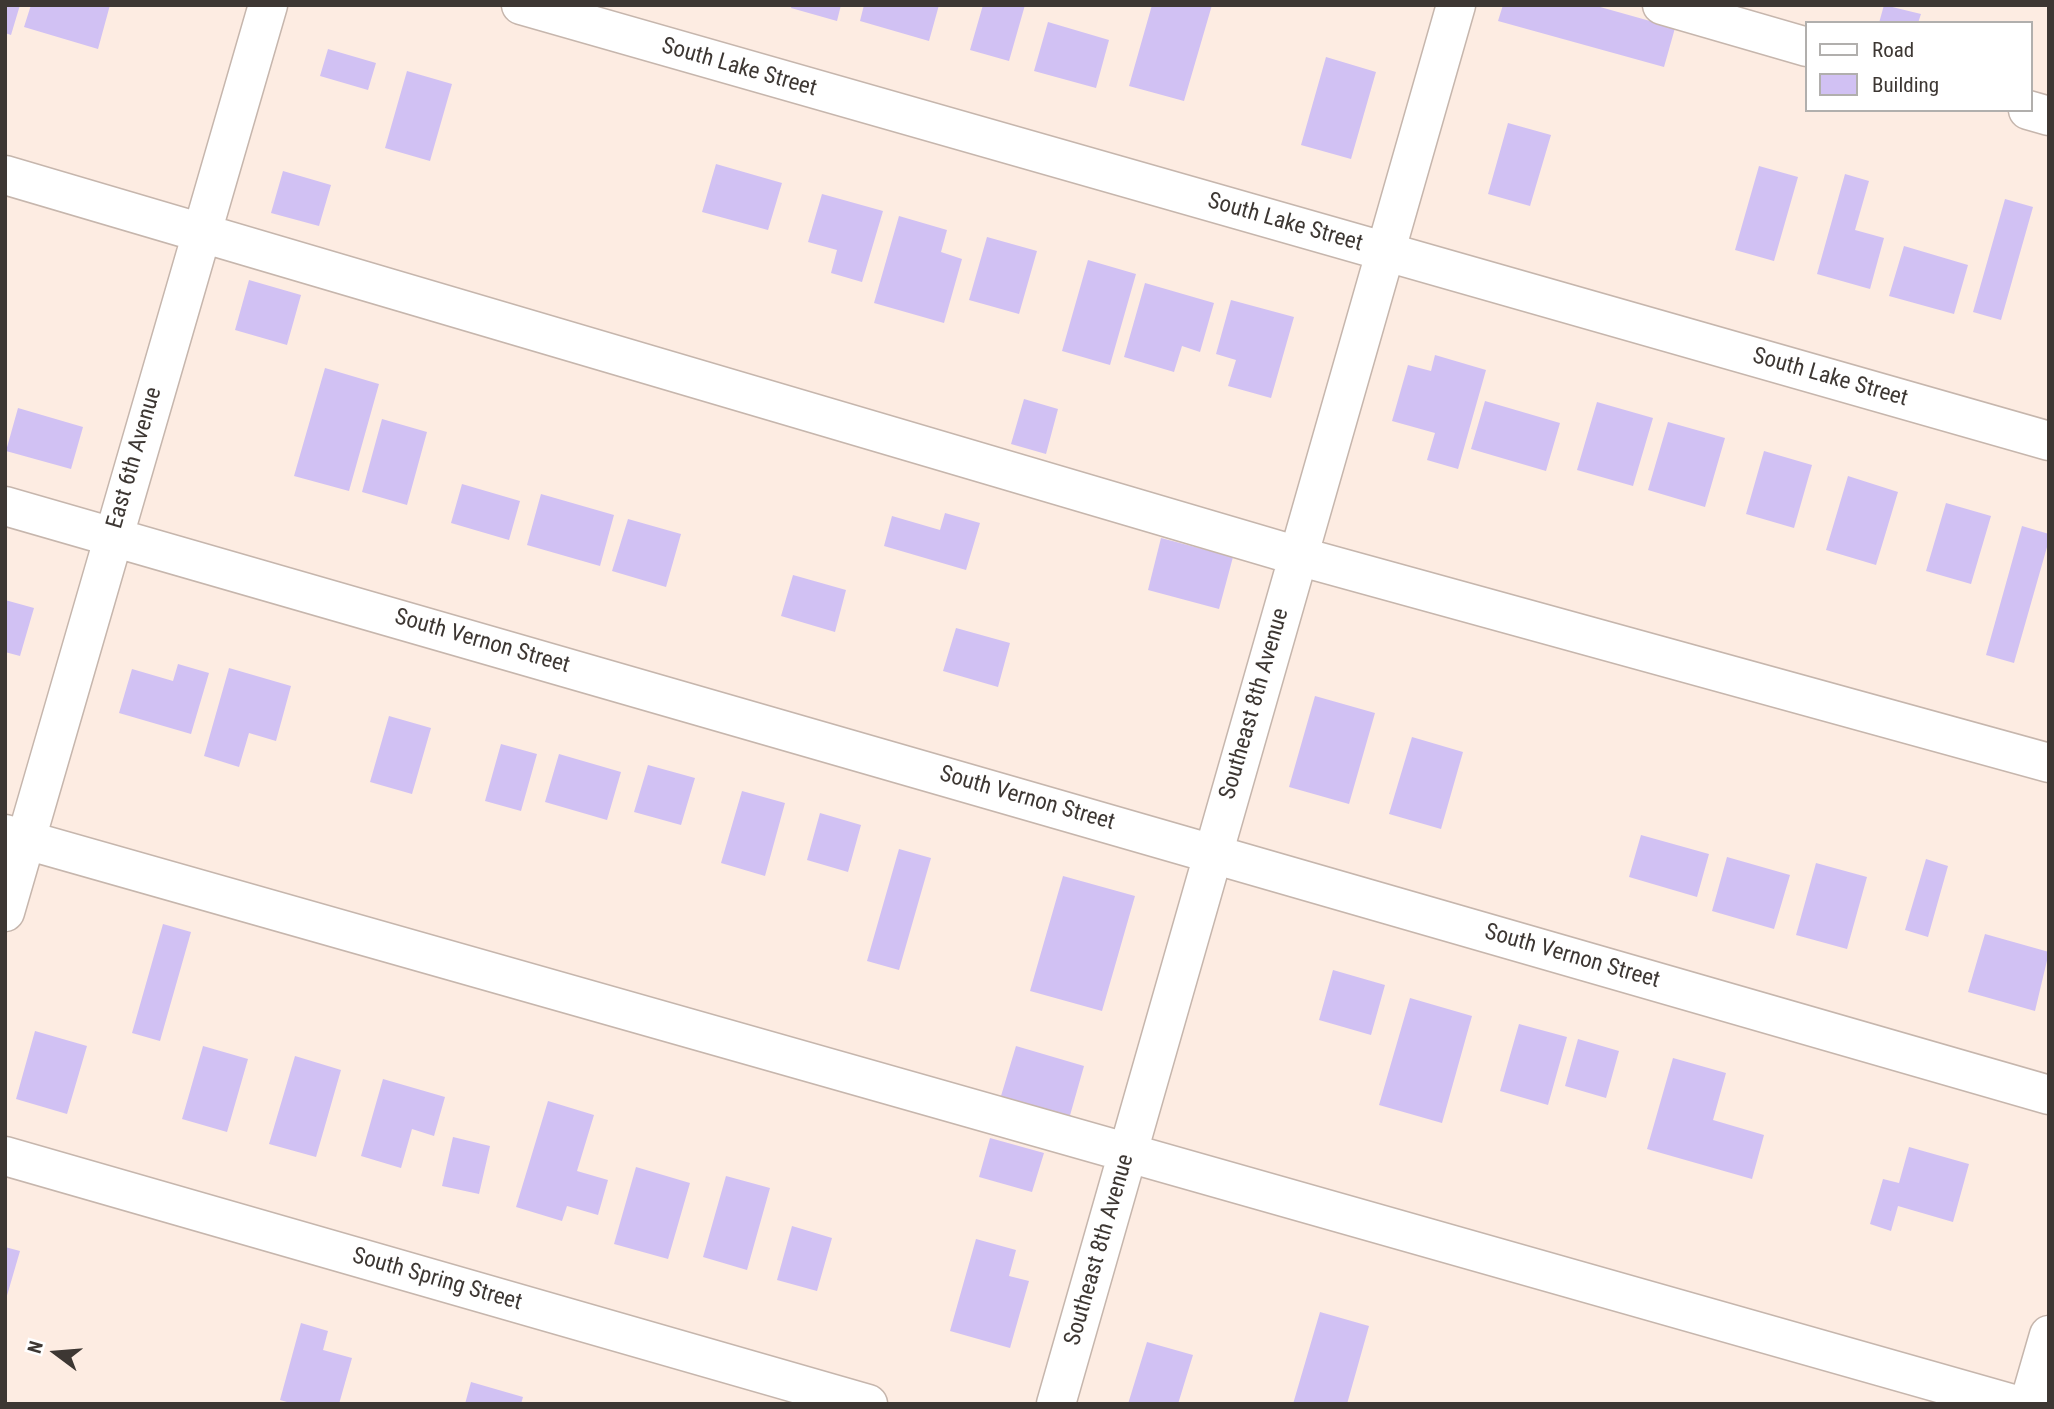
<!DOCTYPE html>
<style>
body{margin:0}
#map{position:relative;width:2054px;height:1409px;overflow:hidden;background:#fdece2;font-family:"Roboto Condensed",sans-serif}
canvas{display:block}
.frame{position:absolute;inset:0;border:7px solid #3d3733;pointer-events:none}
.legend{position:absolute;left:1805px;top:21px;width:228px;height:91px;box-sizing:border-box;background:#fff;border:2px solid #b1afad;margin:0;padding:9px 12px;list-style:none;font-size:21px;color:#3d3733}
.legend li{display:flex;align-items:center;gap:14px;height:35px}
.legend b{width:35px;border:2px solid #b1afad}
.north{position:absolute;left:21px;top:1318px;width:70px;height:70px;-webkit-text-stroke:5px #fff;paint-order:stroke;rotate:286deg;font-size:19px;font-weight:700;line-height:28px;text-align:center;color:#3d3733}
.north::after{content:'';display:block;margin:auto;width:24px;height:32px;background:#3d3733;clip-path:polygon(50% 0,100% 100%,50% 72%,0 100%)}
</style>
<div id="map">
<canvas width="2054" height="1409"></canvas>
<div class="frame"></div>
<ul class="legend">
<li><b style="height:9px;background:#fff"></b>Road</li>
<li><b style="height:19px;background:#d1c1f3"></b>Building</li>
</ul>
<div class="north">N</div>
</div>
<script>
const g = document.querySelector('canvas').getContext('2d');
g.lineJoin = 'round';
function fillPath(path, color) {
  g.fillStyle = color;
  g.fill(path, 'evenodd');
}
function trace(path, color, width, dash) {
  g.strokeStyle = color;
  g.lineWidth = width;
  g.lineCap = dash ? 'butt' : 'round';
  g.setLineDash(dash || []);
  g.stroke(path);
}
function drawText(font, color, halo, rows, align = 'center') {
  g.font = font + ' "Roboto Condensed",sans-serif';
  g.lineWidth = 6;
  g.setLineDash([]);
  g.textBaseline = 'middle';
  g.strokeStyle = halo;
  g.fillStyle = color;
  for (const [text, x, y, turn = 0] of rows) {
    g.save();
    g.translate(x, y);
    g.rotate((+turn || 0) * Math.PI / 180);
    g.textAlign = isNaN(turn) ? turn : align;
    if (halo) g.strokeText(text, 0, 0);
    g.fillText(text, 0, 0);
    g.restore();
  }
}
const building = new Path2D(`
 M5 5H20L11 35 5 33Z
 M31 5H110L98 49 24 27Z
 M792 5H841L837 21 791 8Z
 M864 5H939L929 41 860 21Z
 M983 5H1025L1009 61 970 50Z
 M1152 5H1212L1184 101 1129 86Z
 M1503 5H1593L1675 28 1664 67 1498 21Z
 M1884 5 1921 14 1918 23H1879Z
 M1048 22 1109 40 1096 88 1034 71Z
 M328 49 376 63 368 90 320 76Z
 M1326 57 1376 72 1351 159 1301 145Z
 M407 71 452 84 430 161 385 148Z
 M1508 123 1551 135 1530 206 1488 194Z
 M716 164 782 183 768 230 702 212Z
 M1759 166 1798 177 1774 261 1735 250Z
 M283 171 331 185 319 226 271 213Z
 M1845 174 1869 181 1855 230 1884 238 1870 289 1817 274Z
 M822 194 883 211 862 282 831 273 837 250 808 242Z
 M2005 199 2033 207 2001 320 1973 312Z
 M899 216 947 230 941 252 962 259 944 323 874 303Z
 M987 237 1037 251 1019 314 969 300Z
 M1904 246 1968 265 1954 314 1889 296Z
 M1088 260 1136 274 1110 365 1062 351Z
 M249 280 301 295 287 345 235 330Z
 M1145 283 1214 303 1200 352 1182 346 1174 372 1124 357Z
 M1231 300 1294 317 1271 398 1228 386 1236 360 1216 354Z
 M1435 355 1486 370 1458 469 1427 460 1435 433 1392 421 1408 365 1431 371Z
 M325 368 379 384 349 491 294 476Z
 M1024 399 1058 409 1046 454 1011 444Z
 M1485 401 1560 423 1546 471 1471 449Z
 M1597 402 1653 418 1633 486 1577 470Z
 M18 408 83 427 71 469 6 451Z
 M382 419 427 432 407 505 362 492Z
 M1668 422 1725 438 1705 507 1648 490Z
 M1764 451 1812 465 1794 528 1746 514Z
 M1848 476 1898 492 1876 565 1826 550Z
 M462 484 520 501 509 540 451 523Z
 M541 494 614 515 600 566 527 545Z
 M1946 503 1991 516 1971 584 1926 571Z
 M945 513 980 523 966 570 884 546 892 516 940 530Z
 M628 519 681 534 666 587 612 571Z
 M2022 526 2049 534V540L2014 663 1986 655Z
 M1161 538 1233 557 1219 609 1148 590Z
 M793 575 846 590 835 632 781 616Z
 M5 600 34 608 20 656 5 652Z
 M956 628 1010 643 998 687 943 671Z
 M178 664 209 673 191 734 119 713 132 669 173 681Z
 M229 668 291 686 276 741 249 733 239 767 204 756Z
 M1315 696 1375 713 1349 804 1289 787Z
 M389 716 431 728 412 794 370 782Z
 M1412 737 1463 752 1441 829 1389 814Z
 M501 744 537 754 521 811 485 801Z
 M559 754 621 772 607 820 545 802Z
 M648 765 695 778 681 825 634 812Z
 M742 791 785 803 765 876 721 863Z
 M820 813 861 825 848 872 807 860Z
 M1641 835 1709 854 1697 897 1629 877Z
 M899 849 931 858 899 970 867 961Z
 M1727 857 1790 875 1774 929 1712 911Z
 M1926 859 1948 866 1928 937 1905 930Z
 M1816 863 1867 877 1847 949 1796 935Z
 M1063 876 1135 896 1102 1011 1030 991Z
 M163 924 191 932 160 1041 132 1033Z
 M1985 934 2049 952 2035 1011 1968 992Z
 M1333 970 1385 985 1371 1035 1319 1020Z
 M1410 998 1472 1016 1442 1123 1379 1105Z
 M1519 1024 1567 1037 1548 1105 1500 1091Z
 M35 1031 87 1046 67 1114 16 1099Z
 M1578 1039 1619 1051 1606 1098 1565 1086Z
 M203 1046 248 1059 227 1132 182 1119Z
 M1016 1046 1084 1066 1067 1126 998 1106Z
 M295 1056 341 1070 316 1157 269 1144Z
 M1673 1058 1726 1073 1713 1120 1764 1135 1752 1179 1647 1149Z
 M383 1079 445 1097 434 1136 412 1129 401 1168 361 1156Z
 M548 1101 594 1115 577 1171 608 1180 598 1215 567 1206 562 1221 516 1207Z
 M453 1137 490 1146 479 1194 442 1186Z
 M990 1138 1044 1153 1032 1192 979 1177Z
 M1909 1147 1969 1164 1953 1222 1898 1206 1891 1231 1870 1224 1883 1179 1899 1183Z
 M636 1167 690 1183 668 1259 614 1244Z
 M726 1176 770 1188 747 1270 703 1257Z
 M792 1226 832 1238 817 1291 777 1280Z
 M976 1239 1016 1250 1009 1276 1029 1281 1010 1348 950 1331Z
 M5 1247 20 1251 6 1299 5 1298Z
 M1320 1312 1369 1326 1347 1404H1293Z
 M301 1323 328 1331 323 1350 352 1358 339 1404H294L280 1400Z
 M1147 1342 1193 1355 1178 1404H1128Z
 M471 1382 523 1397 521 1404H465Z`);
const minor = new Path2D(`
 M521 5 2049 441
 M1662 5 1807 47
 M2028 110 2049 116
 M5 175 1298 556 2049 763
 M5 506 2049 1095
 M5 834 2013 1404
 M5 912 268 5
 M5 1156 868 1404
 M1056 1404 1456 5
 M2029 1404 2049 1335`);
const streetNames = [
 ["South Lake Street",739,68,16],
 ["South Lake Street",1285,223,16],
 ["South Lake Street",1830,378,16],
 ["East 6th Avenue",135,458,-74],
 ["South Vernon Street",482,642,16],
 ["Southeast 8th Avenue",1255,704,-74],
 ["South Vernon Street",1027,799,16],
 ["South Vernon Street",1572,957,16],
 ["Southeast 8th Avenue",1100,1250,-74],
 ["South Spring Street",437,1280,16]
];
fillPath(building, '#d1c1f3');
trace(minor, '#c6b6ad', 41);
trace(minor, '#fff', 38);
drawText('23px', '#3d3733', '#fff', streetNames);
</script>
